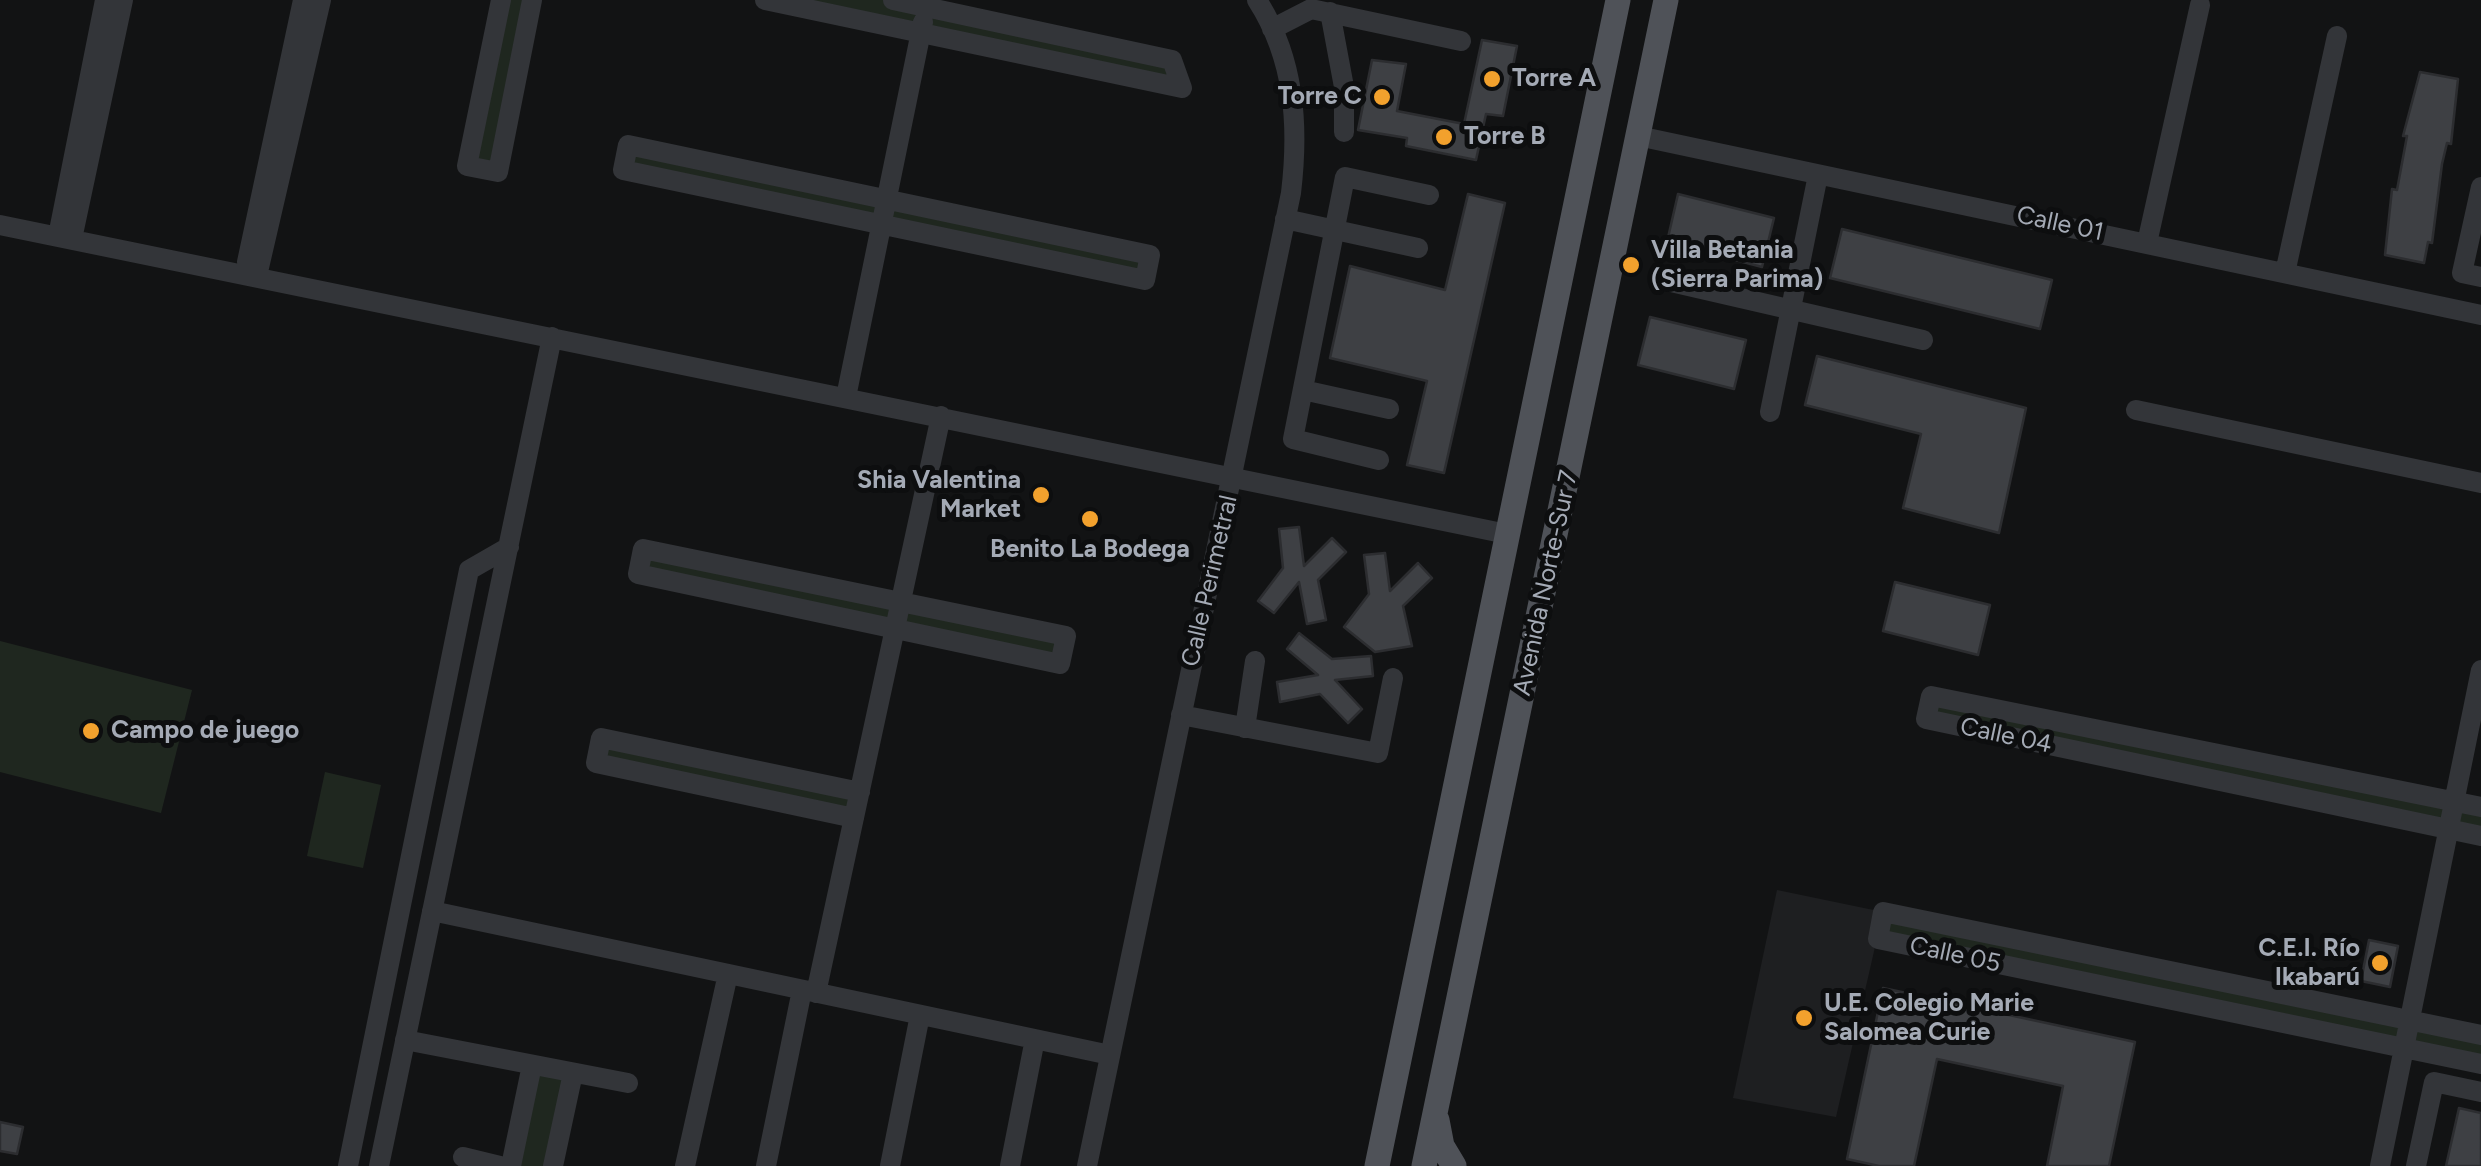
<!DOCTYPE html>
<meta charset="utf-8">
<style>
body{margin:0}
canvas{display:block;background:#121314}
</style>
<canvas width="2481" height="1166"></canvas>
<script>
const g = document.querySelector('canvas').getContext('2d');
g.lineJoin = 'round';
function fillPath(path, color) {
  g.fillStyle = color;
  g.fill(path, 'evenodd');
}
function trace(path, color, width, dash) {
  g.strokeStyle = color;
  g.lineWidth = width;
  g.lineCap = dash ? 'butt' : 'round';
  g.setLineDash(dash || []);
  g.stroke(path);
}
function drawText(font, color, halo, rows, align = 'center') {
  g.font = font + ' Figtree,sans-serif';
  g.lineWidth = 10;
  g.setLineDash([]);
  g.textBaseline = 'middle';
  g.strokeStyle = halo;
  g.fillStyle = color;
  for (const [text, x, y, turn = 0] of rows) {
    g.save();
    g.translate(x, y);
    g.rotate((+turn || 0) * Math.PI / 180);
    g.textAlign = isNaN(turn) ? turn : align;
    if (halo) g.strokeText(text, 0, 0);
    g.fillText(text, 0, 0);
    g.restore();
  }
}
const built = new Path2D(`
 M1777 890 1883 912 1836 1117 1733 1098Z`);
const green = new Path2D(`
 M501 0H532L498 172 467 166Z
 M765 0H893L1172 60 1182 88Z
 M628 145 1150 255 1145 280 623 170Z
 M643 549 1066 636 1060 664 638 574Z
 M0 641 192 690 161 813 0 772Z
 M1931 696 2481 807V836L1926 719Z
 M601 738 860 792 854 818 596 763Z
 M325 772 381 785 363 868 307 856Z
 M1883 912 2481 1035V1064L1878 939Z
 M532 1065 573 1073 553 1166H511Z`);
const building = new Path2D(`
 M1482 40 1517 46 1503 116 1486 114 1476 160 1406 146 1407 138 1358 130 1372 60 1406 64 1397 111 1464 124Z
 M2420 72 2458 79 2451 144 2447 143 2442 164 2432 243 2428 242 2424 263 2385 255 2392 189 2397 190 2407 136H2403Z
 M1468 194 1505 203 1444 473 1407 465 1427 381 1330 358 1350 266 1445 290Z
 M1678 194 1774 218 1762 267 1667 242Z
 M1842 229 2052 280 2040 329 1830 278Z
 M1650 317 1746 340 1734 389 1638 365Z
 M1817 356 2026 408 1999 533 1903 508 1921 434 1805 405Z
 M1299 527 1304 566 1332 538 1346 552 1318 580 1326 620 1307 624 1299 582 1274 613 1258 601 1283 568 1279 529Z
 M1385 553 1390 591 1418 563 1432 578 1403 606 1412 646 1375 652 1344 627 1369 594 1364 555Z
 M1895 582 1990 605 1978 655 1883 631Z
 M1299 633 1332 659 1371 656 1373 676 1335 680 1362 709 1348 723 1320 694 1280 702 1277 682 1318 675 1287 649Z
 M2369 940 2398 946 2390 987 2361 981Z
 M1883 988 2135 1042 2109 1166H2047L2063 1086 1937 1059 1914 1166H1879L1847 1159Z
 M2459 1108 2481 1113V1166H2446Z
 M0 1122 23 1127 17 1154 0 1151Z`);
const minor = new Path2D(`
 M501 0 467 166 498 172 532 0
 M765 0 1182 88 1172 60 893 0
 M1330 12 1344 87V132
 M1272 29 1311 9 1461 41
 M1638 136 2481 315
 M628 145 1150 255 1145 280 623 170Z
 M2481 187 2462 273 2481 277
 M1285 219 1418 248
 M0 225 1507 534
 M58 236 105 0
 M72 239 123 0
 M2147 243 2200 5
 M247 262 303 0
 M2285 273 2337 36
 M257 276 321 0
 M1658 279 1923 340
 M1303 390 1389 409
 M846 397 923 22
 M2136 410 2481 483
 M1770 412 1818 175
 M1379 460 1293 439 1345 177 1429 195
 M643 549 1066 636 1060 664 638 574Z
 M1181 715 1378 753 1393 678
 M1245 728 1255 661
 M2481 807 1931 696 1926 719 2481 836
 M854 818 596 763 601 738 860 792
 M432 911 1110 1055
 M816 993 941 416
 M2481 1035 1883 912 1878 939 2481 1064
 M405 1040 628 1083
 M463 1157 500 1166
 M348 1166 469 570 509 547
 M379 1166 552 337
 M511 1166 532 1065
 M553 1166 573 1073
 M685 1166 728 974
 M766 1166 802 990
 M890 1166 920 1015
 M1010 1166 1035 1039
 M1087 1166 1291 193C1299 126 1295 59 1257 0
 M2380 1166 2481 670
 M2416 1166 2434 1082 2481 1092`);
const major = new Path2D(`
 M1437 1120 1442 1146 1454 1166
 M1377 1166 1618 0
 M1424 1166 1666 0`);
const markers = [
 [1492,79,10,"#f2a12d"],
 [1382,97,10,"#f2a12d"],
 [1444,137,10,"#f2a12d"],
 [1631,265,10,"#f2a12d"],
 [1041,495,10,"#f2a12d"],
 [1090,519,10,"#f2a12d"],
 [91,731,10,"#f2a12d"],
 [2380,963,10,"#f2a12d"],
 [1804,1018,10,"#f2a12d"]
];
const poiNames = [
 ["Torre A",1512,79],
 ["Torre C",1362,97,"right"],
 ["Torre B",1464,137],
 ["Villa Betania",1651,251],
 ["(Sierra Parima)",1651,280],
 ["Shia Valentina",1021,481,"right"],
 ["Market",1021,510,"right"],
 ["Benito La Bodega",1090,550,"center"],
 ["Campo de juego",111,731],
 ["C.E.I. Río",2360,949,"right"],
 ["Ikabarú",2360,978,"right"],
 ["U.E. Colegio Marie",1824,1004],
 ["Salomea Curie",1824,1033]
];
const streetNames = [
 ["Calle 01",2060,224,12],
 ["Calle Perimetral",1210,581,-77],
 ["Avenida Norte-Sur 7",1546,583,-78],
 ["Calle 04",2006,736,12],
 ["Calle 05",1955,955,12]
];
fillPath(built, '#1e1f21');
fillPath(green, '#1f271f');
fillPath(building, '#3e4044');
trace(building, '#2c2d30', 2.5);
trace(minor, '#333539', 20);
trace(major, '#4f5258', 25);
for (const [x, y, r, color] of markers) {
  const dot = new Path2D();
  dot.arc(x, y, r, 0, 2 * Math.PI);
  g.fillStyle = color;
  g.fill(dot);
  trace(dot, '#0d0e0f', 4);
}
drawText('bold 25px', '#a4aab5', '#0d0e0f', poiNames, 'left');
drawText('25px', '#a4aab5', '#0d0e0f', streetNames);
</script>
